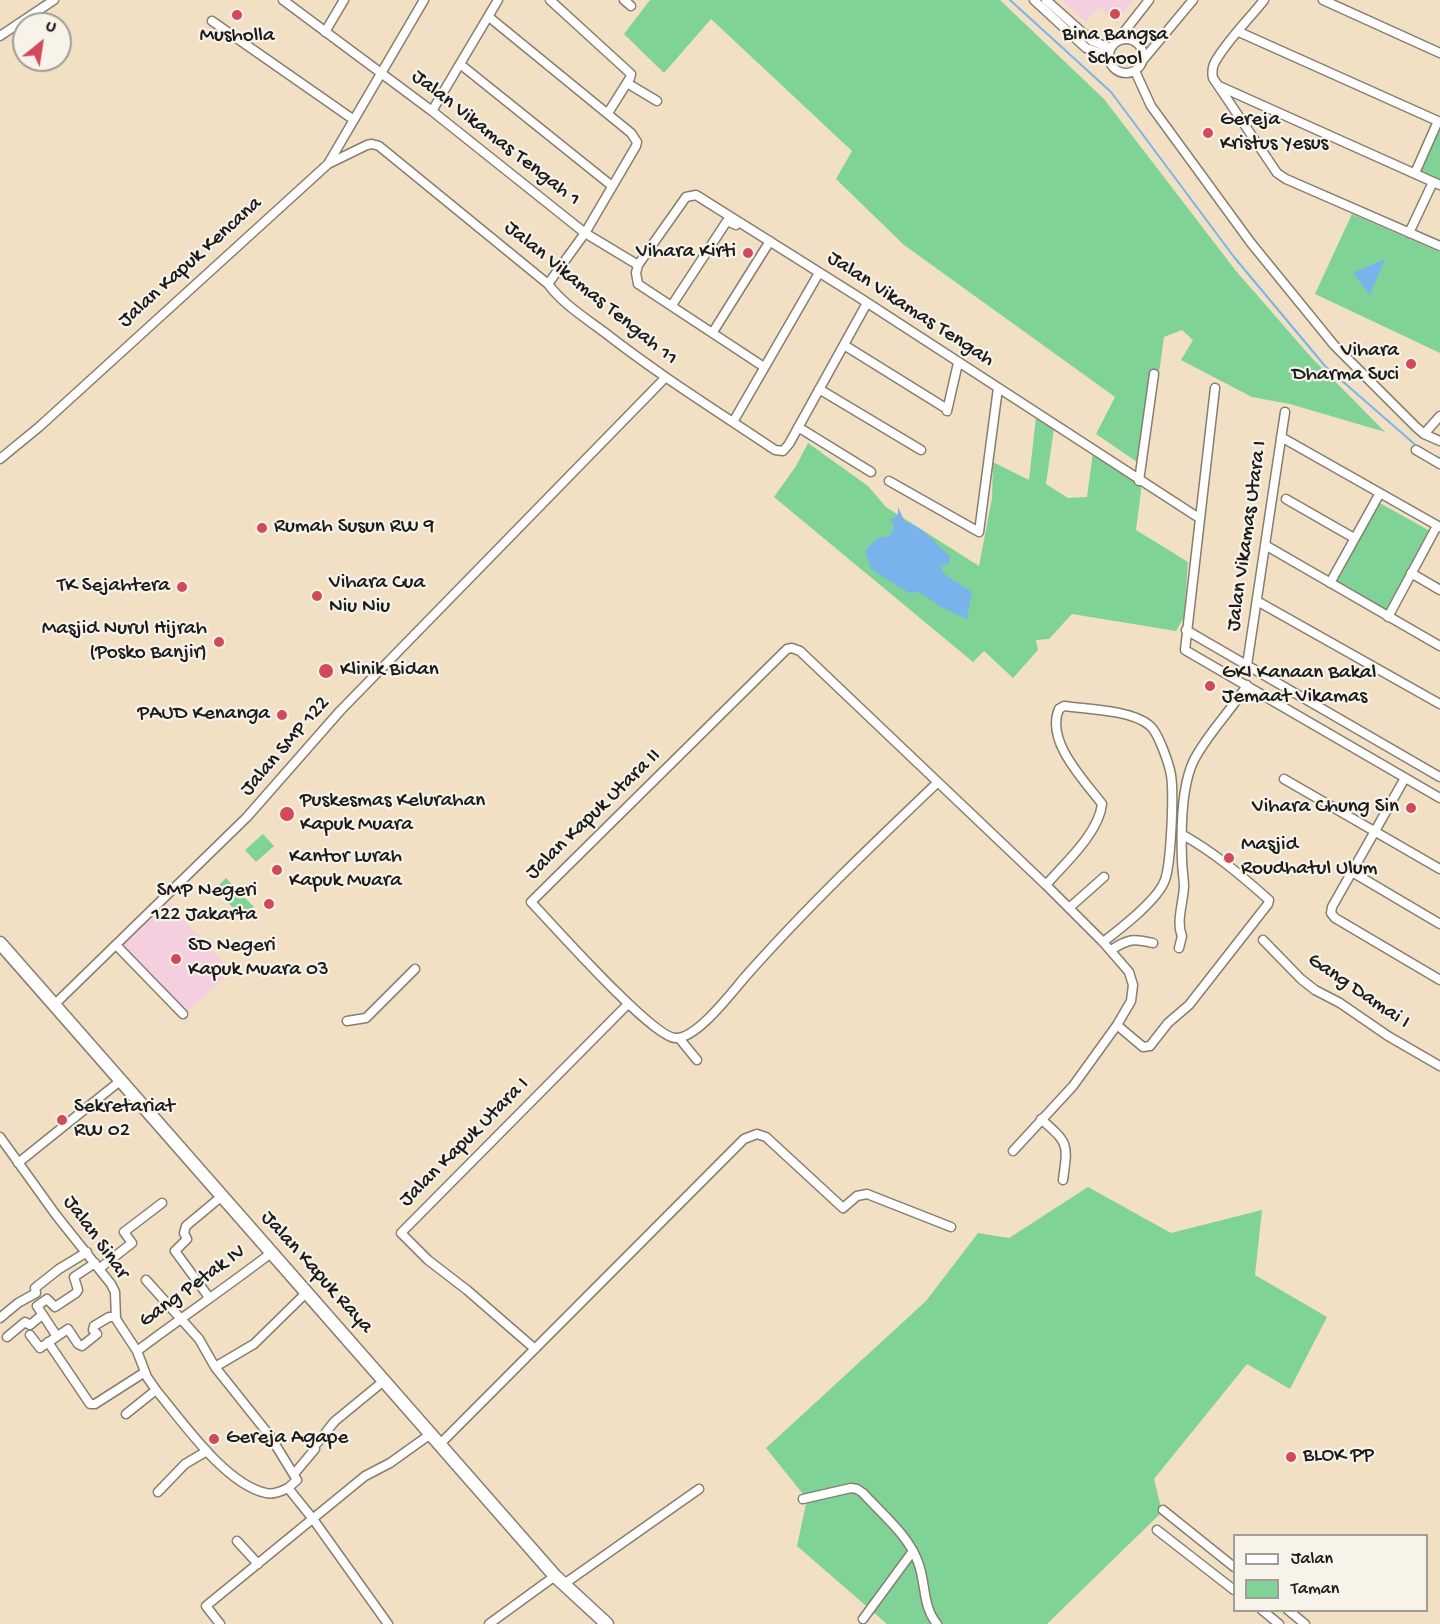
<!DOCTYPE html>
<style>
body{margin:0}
#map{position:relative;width:1440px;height:1624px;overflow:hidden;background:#f2e0c4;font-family:"Gochi Hand",sans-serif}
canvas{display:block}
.legend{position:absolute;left:1233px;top:1534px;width:195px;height:78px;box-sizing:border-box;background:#f7f3e8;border:2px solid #9f9d96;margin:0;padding:8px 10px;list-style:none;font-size:18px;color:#1c1c1c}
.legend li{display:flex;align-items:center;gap:12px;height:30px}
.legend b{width:30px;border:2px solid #9f9d96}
.north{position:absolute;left:12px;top:12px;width:60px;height:60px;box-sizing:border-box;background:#f7f3e8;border:2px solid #9f9d96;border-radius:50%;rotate:30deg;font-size:16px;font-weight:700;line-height:24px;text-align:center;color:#1c1c1c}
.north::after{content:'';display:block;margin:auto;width:21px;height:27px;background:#d1495b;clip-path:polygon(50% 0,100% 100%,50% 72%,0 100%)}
</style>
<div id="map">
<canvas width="1440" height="1624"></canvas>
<ul class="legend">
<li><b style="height:8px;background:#fff"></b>Jalan</li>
<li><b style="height:16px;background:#7fd396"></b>Taman</li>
</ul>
<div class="north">U</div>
</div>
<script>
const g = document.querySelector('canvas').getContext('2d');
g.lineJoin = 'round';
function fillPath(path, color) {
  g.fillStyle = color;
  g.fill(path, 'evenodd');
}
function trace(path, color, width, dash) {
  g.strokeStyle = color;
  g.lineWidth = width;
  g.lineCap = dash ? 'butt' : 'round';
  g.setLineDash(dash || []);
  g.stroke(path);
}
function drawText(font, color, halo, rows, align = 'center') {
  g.font = font + ' "Gochi Hand",sans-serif';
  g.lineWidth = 4.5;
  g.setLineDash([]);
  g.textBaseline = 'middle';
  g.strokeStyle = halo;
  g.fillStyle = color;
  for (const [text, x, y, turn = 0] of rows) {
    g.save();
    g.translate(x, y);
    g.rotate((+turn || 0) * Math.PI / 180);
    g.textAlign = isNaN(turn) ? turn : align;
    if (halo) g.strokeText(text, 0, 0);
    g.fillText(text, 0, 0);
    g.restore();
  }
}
const built = new Path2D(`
 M1061 0H1133L1117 22 1099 7 1086 22Z
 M168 903 231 971 183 1016 120 948Z`);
const green = new Path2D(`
 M650 0H1000L1104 99 1236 271 1311 357 1385 432 1290 404 1252 397 1181 360 1193 340 1182 330 1164 337 1146 468 1096 434 1115 397 904 245 836 179 852 151 711 19 664 73 624 34Z
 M1440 124V182L1420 173 1419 169Z
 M1352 214 1440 252V353L1315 294Z
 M1036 417 1054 428 1046 484 1068 498 1087 497 1093 452 1142 483 1136 530 1188 562 1184 617 1176 631 1072 614 1049 639 1036 640 1038 650 1013 678 984 651 973 662 774 497 796 466 808 443 868 486 886 507 979 566 992 498 993 462 1029 480Z
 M1378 502 1430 531 1385 612 1333 583Z
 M263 834 274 846 256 862 245 850Z
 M226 878 254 907 243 918 215 889Z
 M1088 1187 1171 1233 1262 1210 1255 1275 1327 1317 1290 1389 1247 1364 1154 1479 1162 1512 1047 1624H887L797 1546 807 1499 766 1448 926 1301 978 1233 1009 1238Z`);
const water = new Path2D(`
 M1385 259 1370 295 1353 273Z
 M898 507 905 522C925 527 934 543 950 556L949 564 941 566 943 573 972 592 967 619 941 607 919 592 909 593 871 569 865 551 877 538 890 536 894 527 891 519 898 515Z`);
const stream = new Path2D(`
 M1010 0 1111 92 1234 257 1325 366 1419 448
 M1432 455 1440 458`);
const minor = new Path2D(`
 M283 0 432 111 585 233 638 265
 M550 0 631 74 630 78 608 113
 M624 0 631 6
 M1034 0 1086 48 1109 56
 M1046 0 1092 41 1110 48
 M1264 0C1250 18 1224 44 1214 64 1212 69 1212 73 1213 78L1277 173 1286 179 1440 246
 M1323 0 1440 53
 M489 17 631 133 637 142 636 146 585 233 548 284
 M212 21 354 120
 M325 32 344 0
 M1239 32 1440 122
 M0 36 54 0
 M1109 56a17 17 0 1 1 34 0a17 17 0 1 1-34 0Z
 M1117 41 1149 0
 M1143 60 1193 0
 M460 64 612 186
 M1135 71 1151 106 1251 243 1334 345 1416 427 1424 434 1440 441
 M627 83 657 101
 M1219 86 1440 185
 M432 111 498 0
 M328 164 367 145 372 144 379 146 548 284C563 304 584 317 604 332 659 375 717 411 775 450L783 451 789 444 867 303
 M1415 173 1438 121
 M1409 233 1433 182
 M672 305 727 221 736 225
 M713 332 770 241
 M844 345 947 409
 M764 367 638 284 636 273 638 265 686 197 696 195 860 298 1199 518
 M1215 388 1185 650 1440 798
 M819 389 921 450
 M947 411 958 363
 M733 422 819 273
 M798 427 871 472
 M1424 434 1440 416
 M1281 437 1440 527
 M1416 450 1440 464
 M0 459 39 427 328 164 424 0
 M889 481 979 532 998 388
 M1139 481 1154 374
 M1286 499 1354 538
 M1265 545 1440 646
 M1411 573 1440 590
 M1330 583 1380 493
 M1257 601 1440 704
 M1388 617 1437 526
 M1186 630 1440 777
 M1247 665 1285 412
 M1405 778 1332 907 1331 913 1335 918 1440 980
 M1284 779 1440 869
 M937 783C871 846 806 908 745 977 732 992 696 1040 675 1038 651 1036 553 925 531 902L787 649 792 648 800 651 1046 885 1103 942 1129 972 1133 985 1131 1001 1117 1025 1073 1086 1013 1151
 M1352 872 1440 924
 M1046 885C1064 864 1099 833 1102 804 1084 780 1045 741 1059 709L1064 706C1087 709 1131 710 1149 725 1158 731 1169 764 1171 775 1174 794 1171 863 1165 880 1158 900 1120 929 1103 942
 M1069 908 1104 877
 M1263 940 1301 979 1315 990 1340 1003 1388 1036 1440 1066
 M116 945 183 1014
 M1179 948 1182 936C1176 922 1183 903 1184 887 1184 878 1182 869 1182 859 1181 831 1181 786 1194 760 1208 733 1231 711 1247 685
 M1111 950C1128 939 1133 938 1153 943
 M54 1005 247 817 340 711 665 378
 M347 1021 366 1018 415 969
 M1117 1025 1143 1047 1150 1046 1168 1023 1189 1005 1268 904 1269 900C1242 876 1215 853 1183 835
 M679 1038 697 1060
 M1041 1119C1069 1144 1068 1143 1063 1180
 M0 1137 56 1215 111 1284 115 1292 116 1319 137 1351 147 1377 156 1390C182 1421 225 1484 266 1493 273 1495 282 1491 288 1488L313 1519 388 1624
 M18 1163 120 1081
 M100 1268 132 1243 124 1232 162 1203
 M146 1280 199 1339 215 1367 270 1436 297 1480 288 1488
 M207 1299 208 1296 175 1251 187 1239 184 1233 186 1226 222 1196
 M0 1318 18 1303 36 1293 35 1288 59 1269 87 1252
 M30 1335 40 1348 68 1329 78 1344 82 1346 97 1334 93 1330 94 1326 109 1317H115
 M56 1335 37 1306 47 1299 55 1307 76 1293 78 1290 74 1277 95 1263
 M7 1337 25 1322 30 1325 42 1315
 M48 1342 90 1404H95L145 1372
 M535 1349 467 1290 428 1260 401 1233 628 1004
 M137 1351C182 1317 227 1287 271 1253
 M215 1367 254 1344 307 1292
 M126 1414 156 1390
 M441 1443 744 1139 757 1134 766 1137 843 1208 857 1196 867 1194 951 1227
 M294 1474 315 1449 314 1446C323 1438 327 1430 335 1421L385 1380
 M158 1492 185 1464 207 1451
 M803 1499 851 1488 857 1489 863 1493C882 1514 908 1535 918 1562 926 1582 922 1606 937 1624
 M1163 1510 1234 1567
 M1157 1530 1234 1590
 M237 1541 258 1564
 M564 1584 699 1489
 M1262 1610 1279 1624
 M1288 1610 1305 1624
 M863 1619 913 1551
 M220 1624 206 1606 365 1476 390 1463 432 1433
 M489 1624 555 1576`);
const secondary = new Path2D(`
 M0 943 555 1576 607 1624`);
const markers = [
 [1115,14,6,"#d1495b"],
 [237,15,6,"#d1495b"],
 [1208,133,6,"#d1495b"],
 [748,253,6,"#d1495b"],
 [1411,364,6,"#d1495b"],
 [262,528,6,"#d1495b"],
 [182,587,6,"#d1495b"],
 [317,596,6,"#d1495b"],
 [219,642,6,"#d1495b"],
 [326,671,8,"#d1495b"],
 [1210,686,6,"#d1495b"],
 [282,715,6,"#d1495b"],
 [1411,808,6,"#d1495b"],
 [287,814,8,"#d1495b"],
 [1229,858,6,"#d1495b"],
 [277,870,6,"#d1495b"],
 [269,904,6,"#d1495b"],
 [176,959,6,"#d1495b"],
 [62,1120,6,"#d1495b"],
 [214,1439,6,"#d1495b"],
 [1291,1457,6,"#d1495b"]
];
const poiNames = [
 ["Bina Bangsa",1115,36,"center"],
 ["School",1115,60,"center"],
 ["Musholla",237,37,"center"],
 ["Gereja",1220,121],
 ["Kristus Yesus",1220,145],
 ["Vihara Kirti",736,253,"right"],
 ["Vihara",1399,352,"right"],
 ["Dharma Suci",1399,376,"right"],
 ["Rumah Susun RW 9",274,528],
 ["Vihara Cua",329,584],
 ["Niu Niu",329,608],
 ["TK Sejahtera",170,587,"right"],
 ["Masjid Nurul Hijrah",207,630,"right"],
 ["(Posko Banjir)",207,654,"right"],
 ["Klinik Bidan",340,671],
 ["GKI Kanaan Bakal",1222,674],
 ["Jemaat Vikamas",1222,698],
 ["PAUD Kenanga",270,715,"right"],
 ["Puskesmas Kelurahan",300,802],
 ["Kapuk Muara",300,826],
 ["Vihara Chung Sin",1399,808,"right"],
 ["Masjid",1241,846],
 ["Roudhatul Ulum",1241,870],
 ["Kantor Lurah",289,858],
 ["Kapuk Muara",289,882],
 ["SMP Negeri",257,892,"right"],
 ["122 Jakarta",257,916,"right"],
 ["SD Negeri",188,947],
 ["Kapuk Muara 03",188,971],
 ["Sekretariat",74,1108],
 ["RW 02",74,1132],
 ["Gereja Agape",226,1439],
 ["BLOK PP",1303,1457]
];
const streetNames = [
 ["Jalan Vikamas Tengah 1",495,139,38],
 ["Jalan Kapuk Kencana",191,263,-42],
 ["Jalan Vikamas Tengah 11",590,294,39],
 ["Jalan Vikamas Tengah",910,310,33],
 ["Jalan Vikamas Utara I",1248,536,-82],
 ["Jalan SMP 122",286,747,-49],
 ["Jalan Kapuk Utara II",594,815,-44],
 ["Gang Damai I",1358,992,34],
 ["Jalan Kapuk Utara I",465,1143,-45],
 ["Jalan Sinar",95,1238,54],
 ["Jalan Kapuk Raya",316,1273,48],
 ["Gang Petak IV",193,1287,-36]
];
fillPath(built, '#f3cfdf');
fillPath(green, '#7fd396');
fillPath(water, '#7ab3eb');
trace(stream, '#7ab3eb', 2);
trace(minor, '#877e70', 11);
trace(secondary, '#877e70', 15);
trace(minor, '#fff', 8);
trace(secondary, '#fff', 12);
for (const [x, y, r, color] of markers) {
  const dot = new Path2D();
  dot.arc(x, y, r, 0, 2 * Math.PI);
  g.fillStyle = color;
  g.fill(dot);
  trace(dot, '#f7f3e8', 2);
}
drawText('21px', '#1c1c1c', '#f7f3e8', poiNames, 'left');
drawText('21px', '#1c1c1c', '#f7f3e8', streetNames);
</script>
